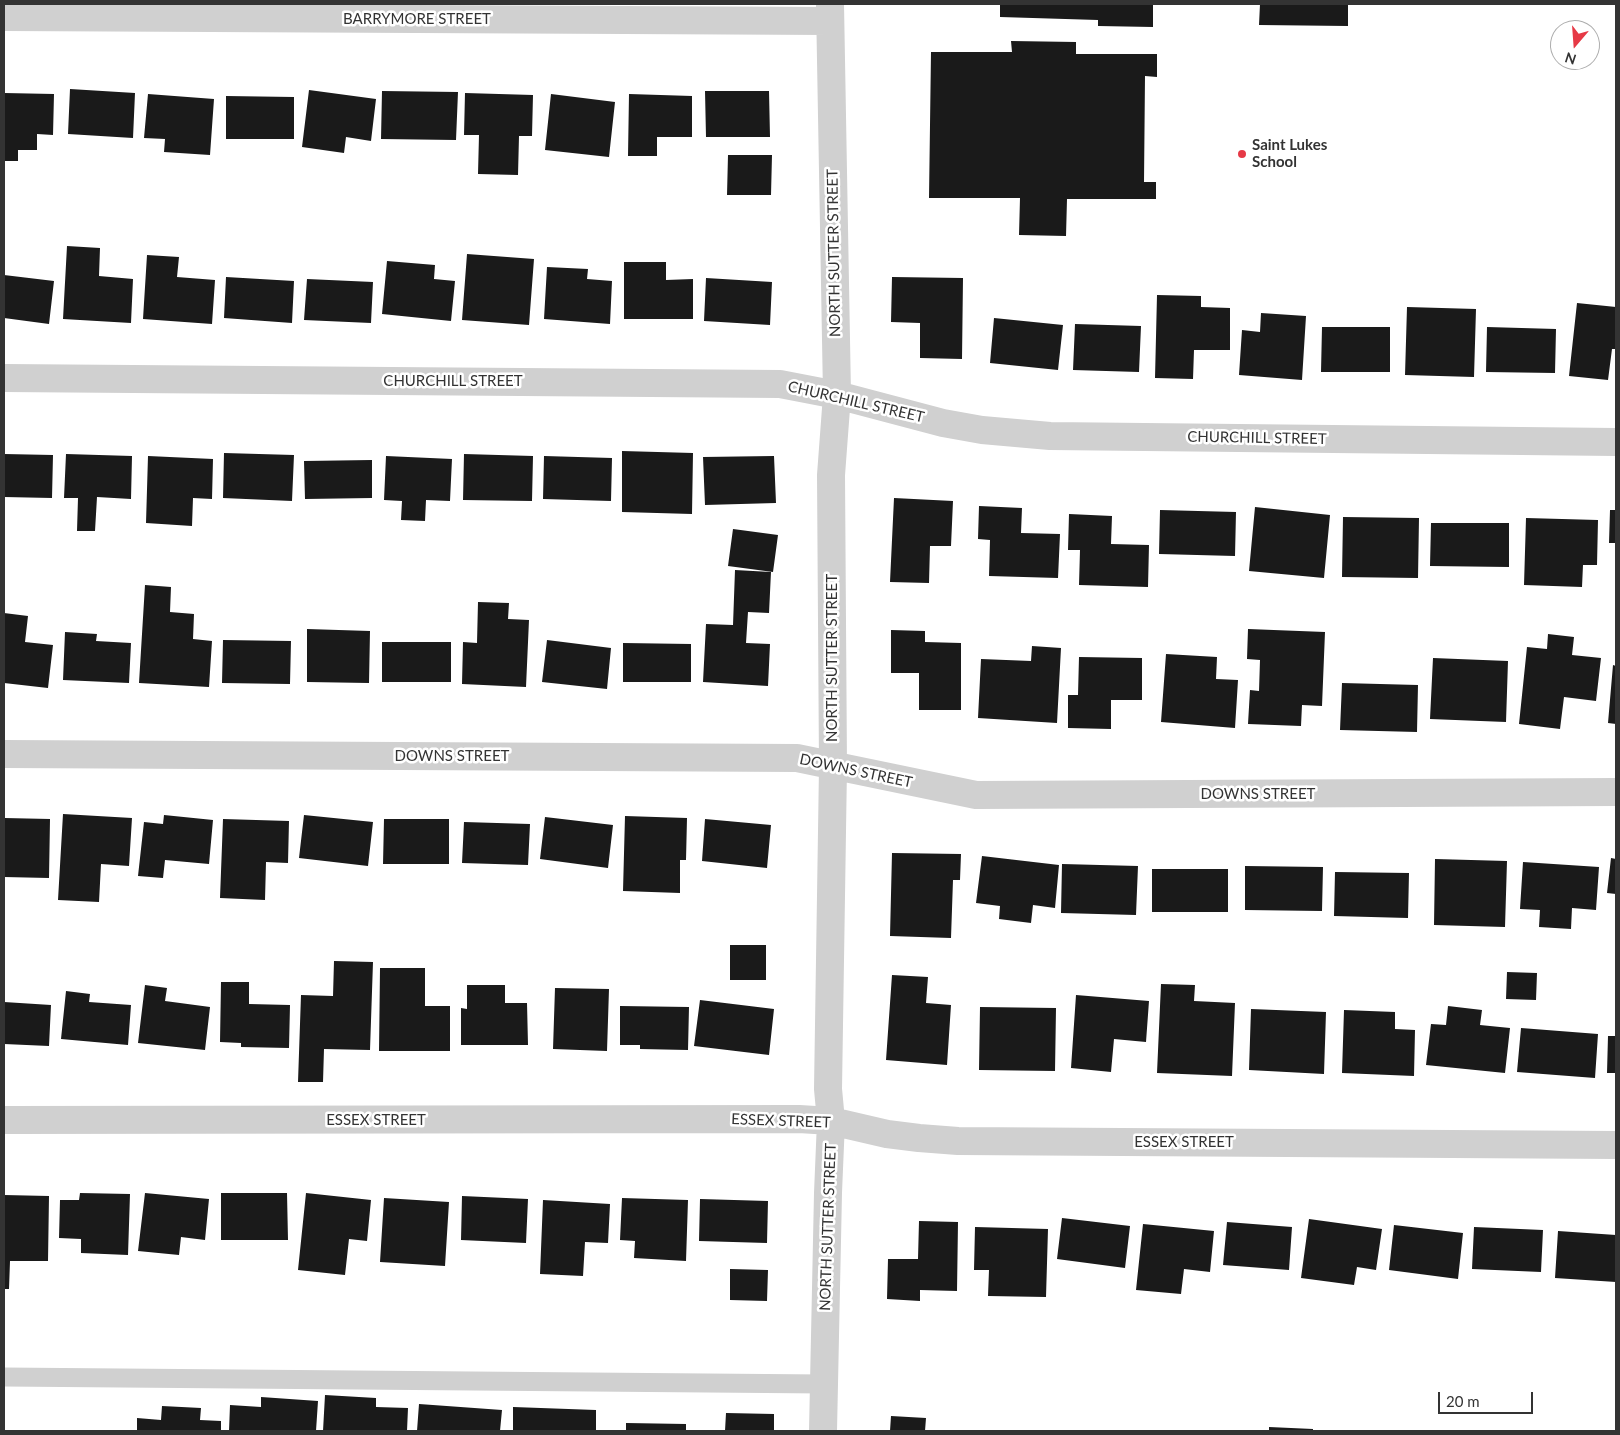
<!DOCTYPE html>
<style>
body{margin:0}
#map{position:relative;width:1620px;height:1435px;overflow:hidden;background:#fff;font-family:Lato,sans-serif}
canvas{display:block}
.frame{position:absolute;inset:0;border:5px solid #333;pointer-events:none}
.north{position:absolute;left:1550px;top:20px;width:50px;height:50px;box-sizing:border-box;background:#fff;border:1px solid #adadad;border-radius:50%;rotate:198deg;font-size:14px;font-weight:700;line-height:20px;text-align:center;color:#333}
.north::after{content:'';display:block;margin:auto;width:18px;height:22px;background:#e63946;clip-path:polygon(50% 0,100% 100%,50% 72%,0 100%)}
.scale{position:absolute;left:1438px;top:1392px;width:95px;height:22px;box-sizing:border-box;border:2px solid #333;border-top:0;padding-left:6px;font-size:15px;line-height:18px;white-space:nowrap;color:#333;-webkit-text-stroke:4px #fff;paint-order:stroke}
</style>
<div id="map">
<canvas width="1620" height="1435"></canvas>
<div class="frame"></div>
<div class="north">N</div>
<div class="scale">20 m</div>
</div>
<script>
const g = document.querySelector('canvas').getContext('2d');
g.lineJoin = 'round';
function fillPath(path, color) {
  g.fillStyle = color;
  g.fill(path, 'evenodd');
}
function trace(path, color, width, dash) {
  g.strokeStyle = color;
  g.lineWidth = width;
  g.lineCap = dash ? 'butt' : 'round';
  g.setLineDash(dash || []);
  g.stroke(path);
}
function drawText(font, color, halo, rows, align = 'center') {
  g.font = font + ' Lato,sans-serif';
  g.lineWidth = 5;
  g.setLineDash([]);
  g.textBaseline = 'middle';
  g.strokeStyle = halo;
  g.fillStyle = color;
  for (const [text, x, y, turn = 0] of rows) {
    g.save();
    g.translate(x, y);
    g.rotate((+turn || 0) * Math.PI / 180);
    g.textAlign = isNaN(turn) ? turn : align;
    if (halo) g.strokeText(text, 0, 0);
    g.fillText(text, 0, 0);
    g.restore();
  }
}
const building = new Path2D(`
 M1000 4H1153V27L1098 26V20L1000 17Z
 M1260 4H1348V26L1259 25Z
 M1011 41 1076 42V54H1157V77L1145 76 1144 182H1156V199H1067L1066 236 1019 235 1020 198H929L931 52H1012Z
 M70 89 135 93 133 138 68 134Z
 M309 90 376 99 371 141 346 137 344 153 302 147Z
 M382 91 458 92 456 140 381 139Z
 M705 91H769L770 137H706Z
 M4 93 54 94 53 135 37 134V150H18V161H4Z
 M465 93 533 95 532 136H519L518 175 478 174 479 135H464Z
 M148 94 214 99 210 155 164 152 165 139 144 138Z
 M551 94 615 102 609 157 545 150Z
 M629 94 692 96V137H657V156H628Z
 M226 96 294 97V139H226Z
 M728 155H772L771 195H727Z
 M67 246 100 248 99 276 133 279 131 323 63 319Z
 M467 254 534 259 529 325 462 320Z
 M147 255 179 257 177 277 215 280 212 324 143 319Z
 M387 261 435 265 434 279 455 281 451 321 382 314Z
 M624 262H666V280L693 279V319H624Z
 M547 267 588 269 587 279 612 281 610 324 544 319Z
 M4 275 54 281 49 324 4 318Z
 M226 277 294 281 292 323 224 318Z
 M892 277 963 278 962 359 920 358V323L891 322Z
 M706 278 772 282 770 325 704 321Z
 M307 279 373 282 371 323 304 320Z
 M1157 295 1201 296V307L1230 308V350H1194L1193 379 1155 378Z
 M1577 303 1616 307V349H1612L1608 380 1569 376Z
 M1407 307 1476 309 1474 377 1405 375Z
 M1261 313 1306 316 1302 380 1239 375 1242 330 1260 332Z
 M994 318 1063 325 1058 370 990 363Z
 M1075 324 1141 326 1139 372 1073 370Z
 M1322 327H1390V372H1321Z
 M1487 327 1556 329 1555 373 1486 372Z
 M622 451 693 453 692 514 622 512Z
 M224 453 294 455 292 501 223 498Z
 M4 454 53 455 52 498 4 497Z
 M66 454 132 456 131 499 97 497 95 531H77L78 498H64Z
 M464 454 533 456 532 501 463 500Z
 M148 456 213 459 212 499 193 498 192 526 146 523Z
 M386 456 452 459 450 501 426 500 425 521 401 520 402 501 384 500Z
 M544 456 612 458 611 501 543 499Z
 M774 456 776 503 705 505 703 457Z
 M372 460V498L305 499 304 461Z
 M894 498 953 501 951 546H930L929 583 890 582Z
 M979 506 1022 508 1021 533 1060 534 1058 578 989 576 990 540 978 539Z
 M1255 507 1330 515 1324 578 1249 571Z
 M1160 510 1236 512 1235 556 1159 554Z
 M1610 510H1616V543H1609Z
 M1069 514 1112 516 1111 544 1149 545 1148 587 1079 585 1080 550H1068Z
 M1343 517 1419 518 1418 578 1342 577Z
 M1526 518 1598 520 1597 565H1583L1582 587 1524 585Z
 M1431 523H1509V567L1430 566Z
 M733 529 778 535 773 572 728 566Z
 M735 570 771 572 769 613 748 612 746 643 770 644 768 686 703 682 706 624 733 625Z
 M145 585 171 587 170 612 194 614 193 639 212 641 209 687 139 683Z
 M478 602 509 603 508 619 529 620 526 687 462 684 463 642 477 643Z
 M4 613 28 616 25 642 53 645 48 688 4 683Z
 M307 629 370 631 369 683 307 682Z
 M1248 629 1325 632 1322 706 1302 705 1301 726 1248 724 1250 690 1259 691 1260 660 1247 659Z
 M891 630 925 631V642L961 643V710H919V673H891Z
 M65 632 97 634 96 641 131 643 129 683 63 680Z
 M1548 634 1574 637 1572 655 1601 658 1596 701 1564 697 1560 729 1519 724 1527 647 1547 649Z
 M223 640 291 641 290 684 222 683Z
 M547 640 611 648 607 689 542 682Z
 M382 642H451V682H382Z
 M623 643 691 644V682H623Z
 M1032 646 1061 648 1057 723 978 718 981 659 1031 661Z
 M1166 654 1217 657 1216 679 1238 680 1235 728 1161 722Z
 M1079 657 1142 658V700H1111V729L1068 728V695H1078Z
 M1433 658 1508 661 1506 722 1430 719Z
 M1613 665 1616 666V724L1608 723Z
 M1342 683 1418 685 1417 732 1340 730Z
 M63 814 132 818 129 866 101 864 99 902 58 900Z
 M164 815 213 820 209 864 165 860 163 878 138 876 144 822 163 824Z
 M304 815 373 822 368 866 299 858Z
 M625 816 687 818 686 860H680V893L623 891Z
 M545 817 613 825 608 868 540 859Z
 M4 818 50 819 49 878 4 877Z
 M223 819 289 821 288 863 266 862 265 900 220 898Z
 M384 819H449V864H383Z
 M705 819 771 825 767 868 702 861Z
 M464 822 530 824 528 865 462 863Z
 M892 853 961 854 960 880H953L951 938 890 936Z
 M982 856 1059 865 1055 908 1033 905 1031 923 999 919 1000 906 976 903Z
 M1611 858 1616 859V894L1607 893Z
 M1435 859 1507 861 1505 927 1434 925Z
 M1523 862 1599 867 1596 910 1572 908 1571 929 1539 927 1540 910 1520 909Z
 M1062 864 1138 866 1136 915 1061 913Z
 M1245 866 1323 867 1322 911 1245 910Z
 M1152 869H1228V912H1152Z
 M1335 872 1409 873 1408 918 1334 916Z
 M730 945H766V980H730Z
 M334 961 373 962 370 1050 324 1049 323 1082H298L301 995 333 996Z
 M380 968H425V1006H450V1051H379Z
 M1507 972 1537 973 1536 1000 1506 999Z
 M892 975 928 977 926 1003 951 1005 947 1065 886 1060Z
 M221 982H249V1004L290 1005 289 1048 241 1047V1043L220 1042Z
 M1161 984 1195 985 1194 1001 1235 1003 1232 1076 1157 1073Z
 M145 985 167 988 165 1001 210 1007 205 1050 138 1043Z
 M467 985H505V1003H527L528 1045H461V1008L467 1009Z
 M555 988 609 989 607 1051 553 1049Z
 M66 991 90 994 89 1002 131 1005 128 1045 61 1039Z
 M1076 995 1149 1001 1146 1042 1114 1039 1111 1072 1071 1068Z
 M700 1000 774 1009 769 1055 694 1046Z
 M4 1002 51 1005 49 1046 4 1044Z
 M620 1006 689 1007 688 1050 640 1049V1045H620Z
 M1448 1006 1482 1010 1480 1025 1510 1028 1505 1073 1426 1065 1431 1024 1446 1025Z
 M980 1007 1056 1008 1055 1071 979 1070Z
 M1251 1009 1326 1012 1324 1074 1249 1070Z
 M1344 1010 1395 1012V1029L1415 1030 1414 1076 1342 1073Z
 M1521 1028 1598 1034 1595 1078 1517 1072Z
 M1608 1036H1616V1073H1607Z
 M80 1193 130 1194 128 1255 81 1253V1239L59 1238 60 1200H79Z
 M145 1193 209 1199 205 1240 181 1237 179 1255 138 1251Z
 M221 1193H287L288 1240H221Z
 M306 1193 371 1200 367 1241 349 1239 345 1275 298 1270Z
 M4 1195 49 1196 48 1261H10L9 1289H4Z
 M462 1196 528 1199 526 1243 461 1240Z
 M384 1198 449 1202 445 1266 380 1262Z
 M622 1198 688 1200 686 1261 634 1258 635 1241 620 1240Z
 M700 1199 768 1201 767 1243 699 1241Z
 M543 1200 610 1204 608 1243 585 1242 583 1276 540 1274Z
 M1062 1218 1130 1226 1125 1268 1057 1259Z
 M1309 1219 1382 1229 1376 1270 1357 1267 1354 1285 1301 1278Z
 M919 1221 958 1222 957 1291 920 1290V1301L887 1299 888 1259H918Z
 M1227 1222 1292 1227 1289 1270 1223 1265Z
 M1143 1224 1214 1231 1210 1272 1184 1269 1181 1294 1136 1290Z
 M1394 1225 1463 1233 1458 1279 1389 1270Z
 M975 1227 1048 1229 1046 1297 988 1296 989 1270H974Z
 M1474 1227 1543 1230 1541 1272 1472 1269Z
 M1558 1231 1616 1235V1282L1555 1278Z
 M730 1269 768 1270 767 1301 730 1300Z
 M325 1395 376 1398V1407L408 1408 407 1431H323Z
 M261 1397 318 1401 316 1431H229L230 1405 261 1407Z
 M419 1404 502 1410 500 1431H417Z
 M162 1406 201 1408 200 1420 221 1421V1431H137V1418L161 1420Z
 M513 1407 596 1410V1431H513Z
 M726 1413 774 1414V1431H725Z
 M891 1416 926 1418 925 1431H890Z
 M626 1423 686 1424V1431H626Z
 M1269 1427 1313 1429V1431H1269Z`);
const service = new Path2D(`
 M4 1377 824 1384`);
const minor = new Path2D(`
 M4 17 830 21
 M4 378 780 384 837 395 943 423 982 430 1050 436 1616 442
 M4 754 797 758 976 795 1616 792
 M4 1120 799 1119 831 1121 887 1134 919 1138 958 1141 1616 1145
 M823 1431 828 1193 831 1121 828 1089 833 767 831 475 837 395 830 4`);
const markers = [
 [1242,154,5,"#e63946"]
];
const streetNames = [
 ["BARRYMORE STREET",417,19],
 ["NORTH SUTTER STREET",834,253,-91],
 ["CHURCHILL STREET",453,381],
 ["CHURCHILL STREET",856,402,13],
 ["CHURCHILL STREET",1257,438,1],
 ["NORTH SUTTER STREET",832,658,-90],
 ["DOWNS STREET",452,756],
 ["DOWNS STREET",856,771,12],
 ["DOWNS STREET",1258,794],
 ["ESSEX STREET",376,1120],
 ["ESSEX STREET",781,1121,2],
 ["ESSEX STREET",1184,1142],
 ["NORTH SUTTER STREET",828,1227,-88]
];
const poiNames = [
 ["Saint Lukes",1252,145],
 ["School",1252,162]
];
fillPath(building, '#1a1a1a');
trace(service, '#d0d0d0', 19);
trace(minor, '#d0d0d0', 28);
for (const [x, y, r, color] of markers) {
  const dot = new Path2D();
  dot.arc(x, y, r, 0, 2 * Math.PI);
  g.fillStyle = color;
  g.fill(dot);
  trace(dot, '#fff', 2);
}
drawText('15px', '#333', '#fff', streetNames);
drawText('bold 15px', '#333', '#fff', poiNames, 'left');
</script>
